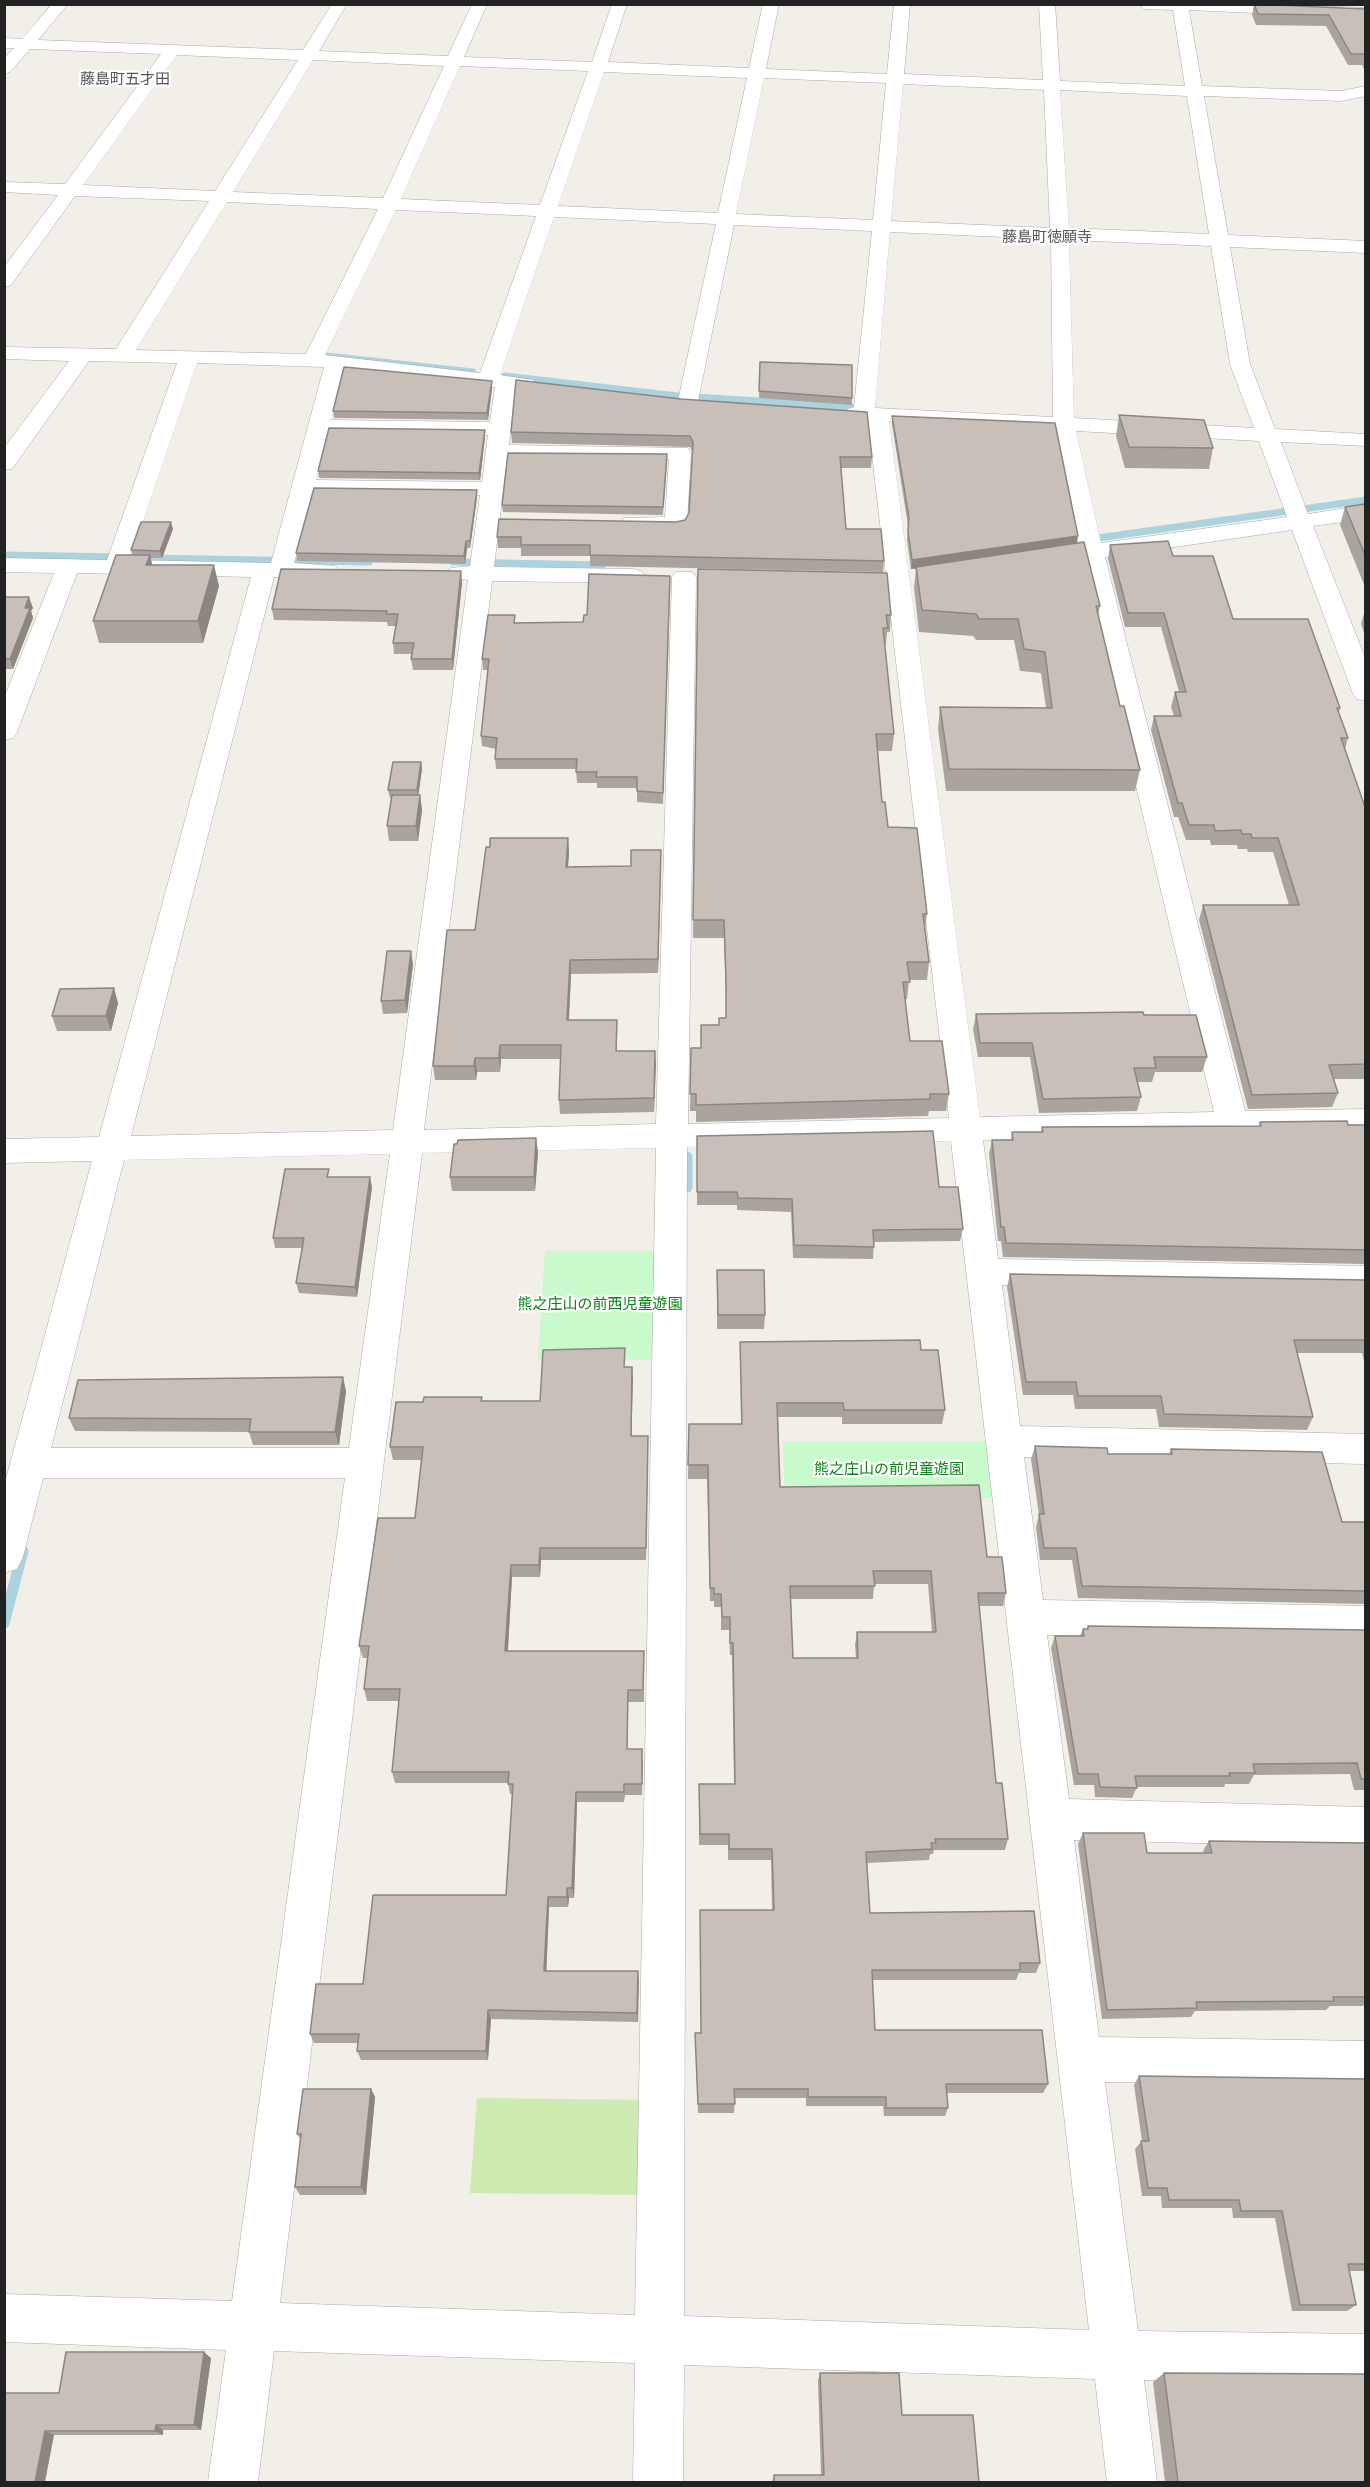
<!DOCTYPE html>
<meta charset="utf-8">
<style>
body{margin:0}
#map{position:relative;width:1370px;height:2487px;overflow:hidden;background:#f2efe9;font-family:"Archivo Narrow",sans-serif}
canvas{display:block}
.frame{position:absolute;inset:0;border:6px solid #222;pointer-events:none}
</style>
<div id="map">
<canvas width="1370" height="2487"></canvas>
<div class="frame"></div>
</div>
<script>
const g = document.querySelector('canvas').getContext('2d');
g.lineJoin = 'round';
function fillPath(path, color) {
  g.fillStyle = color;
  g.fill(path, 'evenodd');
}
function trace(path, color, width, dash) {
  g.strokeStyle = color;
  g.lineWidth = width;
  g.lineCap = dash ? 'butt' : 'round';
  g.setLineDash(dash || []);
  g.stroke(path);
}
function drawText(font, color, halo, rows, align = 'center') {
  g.font = font + ' "Archivo Narrow","Noto Sans JP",sans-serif';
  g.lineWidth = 4.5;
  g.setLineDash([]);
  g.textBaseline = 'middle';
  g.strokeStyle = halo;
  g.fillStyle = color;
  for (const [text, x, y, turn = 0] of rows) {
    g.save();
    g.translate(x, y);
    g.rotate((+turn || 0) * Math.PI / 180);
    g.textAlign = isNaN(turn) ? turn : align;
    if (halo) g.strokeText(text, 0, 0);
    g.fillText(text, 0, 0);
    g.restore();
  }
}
const grass = new Path2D(`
 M477 2098 649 2100 647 2195 470 2193Z`);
const park = new Path2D(`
 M545 1251H659L657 1360H538Z
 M783 1441H991L998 1498H785Z`);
const streamFar1 = new Path2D(`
 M327 356 473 372
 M505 376 678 396
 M696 397 851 407
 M689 487V506
 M1063 543 1366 500
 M4 555 123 557
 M147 558 369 562
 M453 562 603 565`);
const stream = new Path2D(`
 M687 1157V1187
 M4 1623 23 1551`);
const street = new Path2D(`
 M52 4H68L38 40 303 50 332 4H347L319 51 448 56 472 4H487L464 57 592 62 612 4H627L608 62 749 68 763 4H779L766 69 887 74 894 4H910L904 74 1043 80 1039 4H1055L1060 81 1185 86 1173 10 1145 9 1138 4H1271L1366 8V18L1189 10 1202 86 1341 91 1366 86V96L1341 101 1204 96 1228 235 1366 241V253L1230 247 1250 364 1275 429 1366 434V446L1281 442 1308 514 1366 505V519L1313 526 1366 660V701L1357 699 1353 694 1292 530 1105 557 1245 1111 1366 1109V1132L983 1140 998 1259 1366 1266V1292L1002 1285 1020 1426 1366 1434V1464L1024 1457 1043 1600 1366 1606V1640L1047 1635 1069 1799 1366 1807V1847L1074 1840 1099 2037 1366 2041V2085L1105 2082 1138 2331 1366 2334V2382L1144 2380 1157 2482H1107L1095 2379 684 2365 683 2482H633L635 2363 274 2351 258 2482H208L226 2350 4 2342V2294L232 2301 345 1478H43L23 1557 17 1569 4 1573V1486L92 1161 4 1163V1139L99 1137 251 577 77 573 17 732 13 738 4 740V698L54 573 4 572V558L107 560 177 363 89 361 12 469 4 470V448L69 361 4 359V347L116 349 209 201 75 196 11 285 4 287V267L58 195 4 192V182L65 184 161 54 30 49 10 72 4 74V58L14 48H4V38L22 39ZM177 55 298 60 215 191 83 185ZM313 60 444 66 383 198 233 192ZM460 66 588 71 540 205 401 199ZM604 72 747 78 718 213 558 206ZM764 78 886 83 873 220 736 214ZM903 84 1044 90 1050 228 891 221ZM1060 90 1187 96 1209 234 1069 228ZM227 202 378 209 306 354 136 350ZM396 210 536 216 480 373 325 355ZM554 217 716 224 678 401 681 405H695L698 401 734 225 872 231 854 407 848 409 844 413 848 417 868 420 949 1118 688 1124 696 577 692 572H676L672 577 656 1124 424 1130 492 581 633 583 641 581 645 576 641 571 633 569 494 567 507 458 669 459 665 517 624 518 621 523 624 528C642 532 666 533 684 529L687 524 691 453 688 448 509 445 515 389 533 388 536 384 533 380 500 375ZM890 232 1051 239 1053 417 875 408ZM1069 240 1211 246 1230 364 1254 428 1074 418ZM197 363 324 367 271 563 130 560ZM344 370 495 387 490 422 331 420ZM889 421 1055 430 1079 547 1034 554 1030 559 1034 564 1042 566 1082 560 1214 1112 980 1117ZM1076 431 1259 441 1287 517 1101 543ZM328 433 488 435 482 482 316 480ZM313 493 480 495 470 566 451 568 447 573 451 578 468 580 393 1130 131 1136 274 577 327 578 335 576 339 571 335 566 294 563ZM951 1141 1089 2330 684 2316 687 1147ZM656 1148 635 2315 280 2303 422 1153ZM390 1154 349 1448H51L124 1160Z`);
const wall = new Path2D(`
 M1254 4 1365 9V71L1362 65H1348L1326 26 1256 25 1252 15Z
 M1317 4H1365V6Z
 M760 362 852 398V405L759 398Z
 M516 380 872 457 871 468H841L846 529 884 561 883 572 590 566V556H521V548H498L497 537 676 522 685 520 689 513 693 452 690 447 512 443 511 432Z
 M492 381V388L488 420 334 418 333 411Z
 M1119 415 1213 448 1209 469 1125 468 1116 436Z
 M892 416 1077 544 1100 606 1098 615 1120 706 1140 770 1135 791H946L938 729 940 707 1046 708 1041 673 1020 671 1014 640H976L973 636 919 632 914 588 916 569H911L907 540 908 526 892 424Z
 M485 430V437L480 480 319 478 318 471Z
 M667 461 663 515 503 512 502 505Z
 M477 490V497L470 548H467L465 564 297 561 296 553Z
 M1365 504V587L1340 525 1345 507Z
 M173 529 162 558H150L152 565 219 586 203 643H99L93 621 132 555 131 550Z
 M1110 545 1173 556 1233 619 1340 708 1339 712 1348 738 1345 749 1365 807V1079H1334L1338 1093 1332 1107 1248 1109 1199 920 1203 905H1289L1273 852H1248L1247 849H1238L1237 845H1211L1210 840H1186L1178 817H1174L1151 730 1154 716H1174L1171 707 1175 692H1179L1161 627H1125L1108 559Z
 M698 569 891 615 890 632H887L886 645H885L894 734 892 751H878L882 802 888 827 927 914 925 930 929 962 927 980H909L907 999H905L910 1041 949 1094 946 1111H929L928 1116 696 1122V1111H690L691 1048H701L719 1025 726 1018V997L724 938H693Z
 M462 582 453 670H413L411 659 412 654H394L393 643 396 626H388L387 622 274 620 272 609Z
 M670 586 663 804 637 802V788H597V783H577L576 769H496L495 759 496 749 482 746 481 736 488 670H483L482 659 515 623 583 622 587 615Z
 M4 597 33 608 31 611 33 618 13 669H4Z
 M1365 610V636L1361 624Z
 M421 762 422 769 418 795H420L422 810 418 841H389L387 826 391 798H390L388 790Z
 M568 838 569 852 568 867 631 866 661 850 658 973 571 974 569 1020H617V1051H655L654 1112 560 1114 559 1100 561 1059H501L500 1072H477L476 1080H435L433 1066 475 930Z
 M413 964 407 1013 383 1014 381 1001Z
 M118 1003 111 1031H57L52 1016Z
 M976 1014 1144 1015 1207 1057 1202 1072H1155L1152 1082H1137L1141 1097 1137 1111 1039 1113 1030 1057H978L973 1029Z
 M1260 1122 1365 1125V1264L1003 1257 1001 1241H998L989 1154 992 1140H1011L1012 1132H1041L1042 1127 1259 1126Z
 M697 1136 963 1229 960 1241 874 1242 873 1259 793 1258 791 1212 737 1210V1205H697Z
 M536 1138 538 1153 535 1191H452L450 1177Z
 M330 1177 372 1187 357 1297 299 1293 296 1283 302 1248H275L273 1238Z
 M717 1270 765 1315 764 1329H717Z
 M1010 1274 1365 1280V1364L1362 1353H1297L1313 1417 1307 1430 1159 1427 1156 1409H1075L1073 1395H1023L1007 1287Z
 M740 1342 921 1350 945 1410 942 1424H842V1417H778L780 1487 987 1557 1006 1593 1003 1606H979L996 1783 1008 1839 1005 1850H934L933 1854H930L929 1860 867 1863 870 1913 1040 1963 1036 1973H1019L1016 1980H872L875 2030 1048 2084 1043 2093H947L948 2108 945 2116H884L883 2106H806V2098H735L734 2113H698L695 2033H700L772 1910 771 1860H728V1845H699V1784H734L732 1655H730L729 1630H721V1607H714V1601H710L707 1479H688L689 1424H741ZM874 1584H928L932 1632H857L855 1645 856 1658H793L791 1599H873Z
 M625 1367H632V1436H648L646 1560H541L540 1577H512L508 1651H644V1702H628L627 1749 643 1760 642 1795H625L624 1802H577L574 1898H569L568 1907H549L546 1971H638V2022L491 2019 488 2060H361L357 2051 358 2043H314L310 2034 363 1984 506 1895 512 1794H510L508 1783H395L392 1772 399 1701H367L364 1689 367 1658H363L359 1646 415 1518 421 1460H393L390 1447 423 1402 482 1397V1401H540Z
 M346 1391 339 1445H253L249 1432 75 1431 69 1418Z
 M1035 1446 1108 1454H1169L1171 1449 1342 1522H1365V1604L1078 1598 1072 1560H1040L1036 1527 1039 1515 1031 1459Z
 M1088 1626 1365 1630V1790H1354L1350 1774 1254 1775 1249 1784H1225L1224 1787H1137L1132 1798 1095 1797 1094 1785H1074L1051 1648 1055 1636H1080L1083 1629H1087Z
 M1083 1833 1147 1853H1204L1203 1851 1209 1841 1365 1843V2003L1363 2006H1330L1326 2010 1195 2011 1191 2017 1102 2019 1078 1844Z
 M1139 2076 1365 2079V2271H1349L1356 2305 1347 2311H1292L1275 2218H1233L1232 2208H1162L1161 2196H1142L1135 2149 1142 2141 1134 2085Z
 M371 2089 375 2097 366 2195H300L295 2187 301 2140 297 2134Z
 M211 2358 201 2430H163V2435H54L4 2482 59 2393Z
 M820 2373 902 2415 979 2482H772L774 2475H821L818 2381Z
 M1164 2373 1365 2482H1165L1153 2382Z`);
const shadedWall = new Path2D(`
 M492 381V388L488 420 487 413Z
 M485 430V437L480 480 479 473Z
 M477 490V497L470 548V541Z
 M171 522 173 529 162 558 160 551Z
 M1078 536 1076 545 911 569 912 560Z
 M466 541 467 548 465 564 464 556Z
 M150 555 155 577 146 565Z
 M214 565 219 586 203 643 198 621Z
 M461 571 462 582 453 670 452 659Z
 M29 597 33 608 31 611 33 618 13 669 10 659Z
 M421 762 422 769 418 798 417 790Z
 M420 795 422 810 418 841 416 826Z
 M568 838 569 852 567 881 566 867Z
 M661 850V864L658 973V959Z
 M411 951 413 964 407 1013 405 1000Z
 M570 960 571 974 568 1034 567 1020Z
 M114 988 118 1003 111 1031 106 1016Z
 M500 1045 501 1059 500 1072 499 1058Z
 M655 1051 656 1065 654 1112V1098Z
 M475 1058 477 1072 476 1080 474 1066Z
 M536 1138 538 1153 535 1191 534 1177Z
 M370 1177 372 1187 357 1297 355 1287Z
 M632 1367 633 1380 631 1449V1436Z
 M343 1377 346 1391 339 1445 335 1432Z
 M648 1436V1449L646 1560V1548Z
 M540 1548 541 1560 540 1577 539 1565Z
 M511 1565 512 1577 507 1663 505 1651Z
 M576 1792 577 1802 574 1898 572 1888Z
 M567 1888 569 1898 568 1907 567 1897Z
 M548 1897 549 1907 546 1981 544 1971Z
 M638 1971 639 1981 638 2022 637 2013Z
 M488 2010 491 2019 488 2060 486 2051Z
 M371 2089 375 2097 366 2195 361 2187Z
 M204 2352 211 2358 201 2430 194 2425Z
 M156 2425 163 2430V2435L155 2431Z
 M45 2431 54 2435 45 2482H35Z`);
const building = new Path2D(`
 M1254 4 1365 9V54H1351L1329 15 1258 14Z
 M760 362 852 365V398L759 391Z
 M344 367 492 381 487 413 333 411Z
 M516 380 681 399 867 412 872 457H840L846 529H881L884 561 590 555V545H521V537H497L499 519 676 522 685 520 689 513 693 442 690 436 511 432Z
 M1119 415 1204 420 1213 448 1129 447Z
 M892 416 1055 423 1078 536 912 560 908 531 909 517Z
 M329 428 485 430 479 473 318 471Z
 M508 453 667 454 663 507 502 505Z
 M314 488 477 490 470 541H466L464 556 296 553Z
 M1365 504V555L1345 507Z
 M141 522H171L160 551 131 550Z
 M1168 541 1173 556H1213L1233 619H1308L1340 708H1337L1348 738H1341L1365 807V1064L1329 1065 1338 1093 1252 1095 1203 905H1299L1278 838H1252L1251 834H1242L1241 830 1215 831 1214 825H1189L1182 803H1178L1154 716H1181L1175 692H1186L1164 613H1128L1110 545Z
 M1084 542 1100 606H1096L1120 706H1124L1140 770 949 769 940 707 1052 708 1045 652 1024 649 1018 619H979L976 614 922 610 916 567Z
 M116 555H150L146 565H214L198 621H93Z
 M281 569 461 571 452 659H411L414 643H393L398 614H386L387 611 272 609Z
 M698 569 887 573 891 615H886L888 628H883L894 734H876L882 802H885L888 827 917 828 927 914H923L929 962H907L910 982H903L910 1041H942L949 1094H930V1099L696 1105V1094H690L691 1048H701V1025H719V1018H726V980L724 920H693Z
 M589 574 670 576 663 793 637 791V777H596L597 772H576L577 759H495L497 738 481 736 489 659H482L488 615H515L514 623 583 622 584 615H587Z
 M4 597H29L25 608H30L10 659H4Z
 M393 762H421L417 790H388Z
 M392 795H420L416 826H387Z
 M490 838H568L566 867 631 866V850H661L658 959 570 960 567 1020H617L616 1051H655L654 1098 559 1100 561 1045H500L499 1058H475L474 1066H433L447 930H475L486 847H490Z
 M387 951H411L405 1000 381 1001Z
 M114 988 106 1016H52L60 989Z
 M1143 1012 1144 1015H1196L1207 1057H1154L1156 1068H1134L1141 1097 1043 1099 1032 1043H980L976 1014Z
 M1347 1121 1348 1125H1365V1250L1006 1243 1004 1227H1001L992 1140H1013L1012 1132H1043L1042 1127 1261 1126 1260 1122Z
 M933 1131 939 1187H958L963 1229 873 1230 874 1247 794 1245 792 1199 738 1198 737 1192H697V1136Z
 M536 1138 534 1177H450L454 1144H457L458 1140Z
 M285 1169H329L327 1177H370L355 1287 296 1283 304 1238H273Z
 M717 1270H764L765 1315H718Z
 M1010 1274 1365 1280V1340H1294L1313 1417 1164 1414 1161 1396H1078L1076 1382H1026Z
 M920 1340 921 1350H938L945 1410H844L843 1403H777L780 1487 979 1485 987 1557H1002L1006 1593H978L996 1783H1002L1008 1839H935L936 1843H931L932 1849 866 1852 870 1913 1034 1911 1040 1963H1020V1970H872L875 2030H1042L1048 2084H946L948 2108H886V2097H808V2089H734L735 2104H698L695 2033H701L700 1910H774L772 1849H729V1834H700L699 1784H735L733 1643H730V1617H722L721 1594H714V1588H710L708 1465H688L689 1424H742L740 1342ZM873 1571H931L936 1632H857L858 1658H793L790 1586H875Z
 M625 1348 624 1367H632L631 1436H648L646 1548H540L539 1565H511L505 1651H644L643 1690H628L627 1749H642V1784H624V1792H576L572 1888H567V1897H548L544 1971H638L637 2013 488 2010 486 2051H357L359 2034H310L316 1984H363L373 1895H506L513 1784H508L509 1772H392L400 1689H364L369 1646H359L378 1518H415L423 1447H390L396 1402H423L424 1397H482L481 1401H540L543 1350Z
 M343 1377 335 1432H249L251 1419 69 1418 78 1380Z
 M1035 1446 1107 1448 1108 1454H1172L1171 1449 1322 1452 1342 1522H1365V1591L1082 1586 1076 1548H1044L1039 1514H1044Z
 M1088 1626 1365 1630V1779H1361L1357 1763 1253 1764 1255 1773H1229L1230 1776H1135L1137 1788 1100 1787 1098 1774H1078L1055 1636H1084L1083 1629H1088Z
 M1083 1833H1144L1147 1853H1212L1209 1841 1365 1843V1997H1333L1334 2001 1196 2002 1197 2008 1107 2010Z
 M1139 2076 1365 2079V2264H1348L1356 2305H1300L1282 2211H1241L1239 2200H1169L1167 2188H1148L1141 2141H1149Z
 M303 2089H371L361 2187H295L301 2134H297Z
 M66 2352H204L194 2425H156L155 2431H45L35 2482H4V2393H59Z
 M820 2373H899L902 2415H973L979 2482H774V2475H824Z
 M1164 2373 1365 2374V2482H1178Z`);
const farQuarternames = [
 ["藤島町五才田",125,80],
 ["藤島町徳願寺",1047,238]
];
const parkNames = [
 ["熊之庄山の前西児童遊園",600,1305],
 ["熊之庄山の前児童遊園",889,1470]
];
fillPath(grass, '#cdebb0');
fillPath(park, '#c8facc');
trace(streamFar1, '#aad3df', 7);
trace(stream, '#aad3df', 11);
trace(street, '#a9a9a9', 1);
fillPath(street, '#fff');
fillPath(wall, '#aba49e');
fillPath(shadedWall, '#8b8681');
fillPath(building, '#c7bfb8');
trace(building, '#8b8681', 1.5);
drawText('15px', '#555', '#fff', farQuarternames);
drawText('15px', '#0c8416', '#fff', parkNames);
</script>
